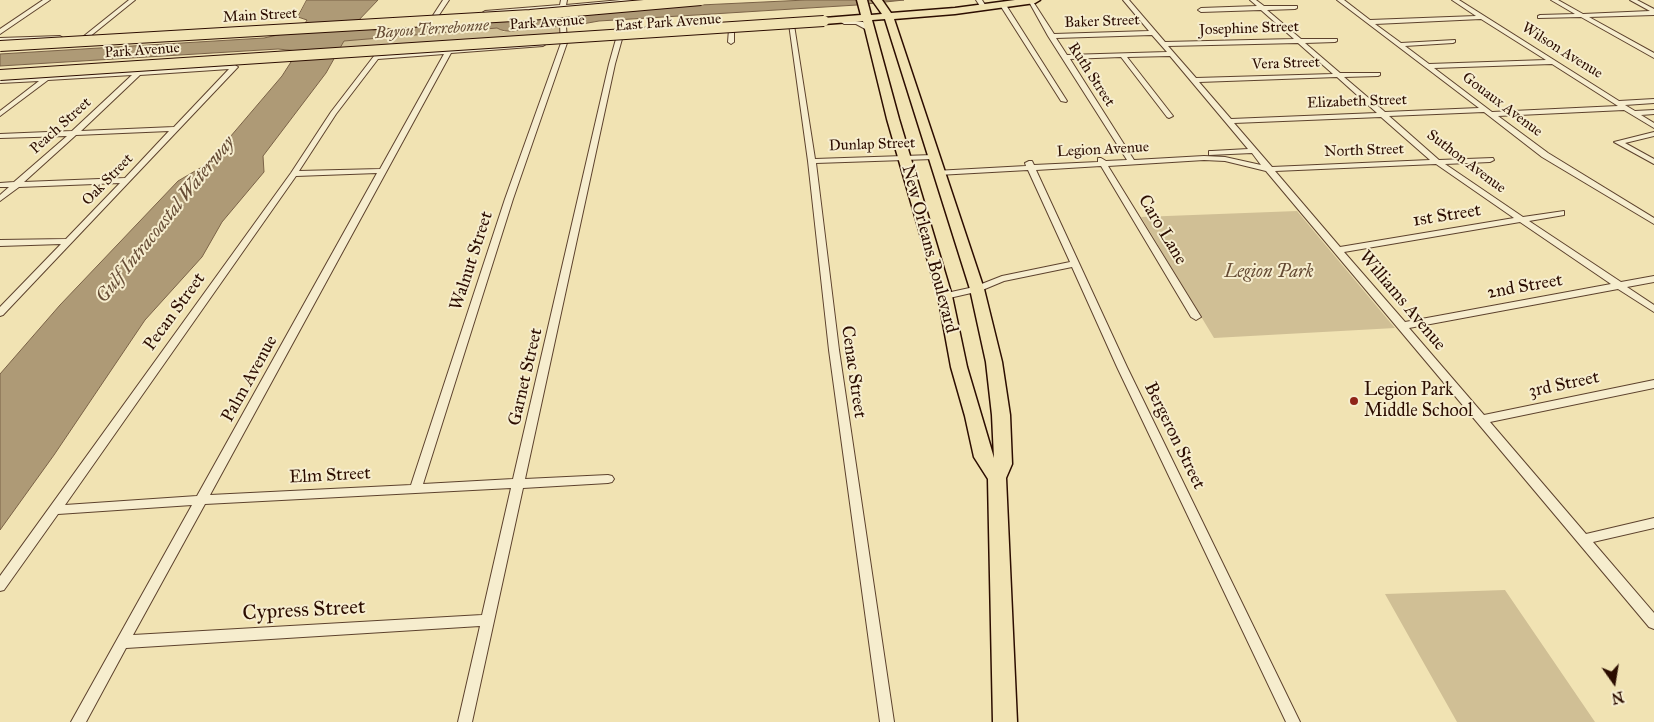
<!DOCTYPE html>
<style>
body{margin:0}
#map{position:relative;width:1654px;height:722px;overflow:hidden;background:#f1e3b3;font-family:"IM FELL Great Primer",serif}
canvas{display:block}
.north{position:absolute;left:1589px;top:657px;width:50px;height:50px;-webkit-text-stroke:4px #f6edce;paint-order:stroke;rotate:167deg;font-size:14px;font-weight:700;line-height:20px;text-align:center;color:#2c0d00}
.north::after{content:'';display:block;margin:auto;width:18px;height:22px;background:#2c0d00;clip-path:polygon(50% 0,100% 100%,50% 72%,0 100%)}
</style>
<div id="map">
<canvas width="1654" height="722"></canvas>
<div class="north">N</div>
</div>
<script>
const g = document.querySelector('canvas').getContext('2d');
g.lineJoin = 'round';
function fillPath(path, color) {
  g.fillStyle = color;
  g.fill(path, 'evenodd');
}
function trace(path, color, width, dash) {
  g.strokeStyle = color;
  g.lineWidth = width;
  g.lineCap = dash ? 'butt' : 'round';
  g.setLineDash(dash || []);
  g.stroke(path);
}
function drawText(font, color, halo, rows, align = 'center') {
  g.font = font + ' "IM FELL Great Primer",serif';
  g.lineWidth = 4;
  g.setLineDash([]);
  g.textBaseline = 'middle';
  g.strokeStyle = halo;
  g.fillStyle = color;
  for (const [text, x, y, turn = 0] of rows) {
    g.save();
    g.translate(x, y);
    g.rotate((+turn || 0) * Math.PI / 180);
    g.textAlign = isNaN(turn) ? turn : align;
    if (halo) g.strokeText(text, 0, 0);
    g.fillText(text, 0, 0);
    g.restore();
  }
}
const green = new Path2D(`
 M531 25 534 27 562 26 564 38 339 52 344 41 497 28 504 32 520 30Z
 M1297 211 1395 328 1214 338 1141 217Z
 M1505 590 1595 722H1457L1385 594Z`);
const water = new Path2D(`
 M307 0H378L356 23 361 27 374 30 700 5 806 0H904L857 5 599 21 571 26 534 27 531 25H528L530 27C519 30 507 34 497 28L344 41 326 73 263 156 264 172 222 222 202 257 145 320 54 455 0 530V374L60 305 178 181 207 164 282 76 298 51 278 49 0 66V54L264 38 301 30 307 20 298 17Z`);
const street = new Path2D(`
 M43 0H50L0 34V29Z
 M129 0H135L88 38H84V36Z
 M443 0H449L437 18H433L432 17Z
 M561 0H567L566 5 621 0H644L641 2 565 8 567 43 513 199 423 484 513 479 609 64 616 39 619 37 622 39 615 64 525 479 608 475 612 476 614 479 612 482 608 483 523 488 472 722H458L480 626 126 648 86 722H71L192 505 58 514 4 590 0 591V576L291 173 331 112 374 56 545 43 546 44 543 46 451 53 210 495 411 485 505 199 561 43 559 9 485 15 482 13 485 11 560 5ZM444 54 380 169 299 171 336 114 378 59ZM377 173 197 496 65 505 296 176ZM511 488 482 615 133 635 205 504Z
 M976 0H982L987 8 986 9H982Z
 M1028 0H1032L1054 34 1149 31 1123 0H1129L1165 42 1294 39 1261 10 1201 12 1198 10 1201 8 1257 6 1250 0H1256L1264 6H1297V8L1295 9 1267 10 1301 39H1337V41L1335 42 1305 43 1340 73H1380V75L1378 76 1344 77 1385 112 1479 108 1337 0H1344L1370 20 1476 16 1452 0H1459L1619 101 1654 99V103L1625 105 1635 111 1654 110V114L1641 115 1654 123V128L1624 110 1498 116 1548 153 1654 218V224L1542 157 1484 112 1389 116 1439 160 1493 158 1494 160 1490 162 1445 164 1523 217 1564 211V215L1529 221 1621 282 1654 276V282L1627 287 1654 305V312L1618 289 1409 328 1484 415 1654 380V388L1490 422 1586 534 1654 518V528L1593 542 1654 613V629L1649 627 1266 171 1225 161 1204 160 1108 166 1201 317 1196 320 1191 317 1101 166 1036 170 1127 367 1300 722H1286L1117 367 1072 267 1004 281 980 291 945 299 940 296 942 294 974 287 1002 276 1070 262 1028 170 938 175H935V171L1026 166 1025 163 1029 161H1032L1034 165 1098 162V158H1101L1106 161 1127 160 1048 36ZM1481 19 1546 60 1429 64 1405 46 1453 43 1455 42V40L1401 43 1375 24ZM1152 35 1167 52 1067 55 1056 38ZM1298 43 1333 74 1196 78 1168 46ZM1170 56 1248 149 1212 151H1209V155L1252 153 1261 165 1225 157 1204 156 1134 160 1070 59 1121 57 1167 117 1169 118 1173 116 1127 57ZM1552 64 1618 106 1492 112 1434 68ZM1337 77 1377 113 1231 119 1199 82ZM1381 117 1430 160 1272 167 1234 123ZM1436 164 1514 218 1340 247 1275 171ZM1520 222 1611 284 1405 322 1344 252Z
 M1551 0H1558L1583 14 1650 11 1630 0H1637L1654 9V15L1589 17 1654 53V58L1581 17 1538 18V16L1540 15 1575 14Z
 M1003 3 1006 5 1067 101 1066 102 1061 101 1000 5Z
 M848 20 863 22 872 29 869 31 856 24H844L841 22Z
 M789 24 794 25 815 159 933 155 937 157 933 159 816 163 839 350 894 722H880L829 350 808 161Z
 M729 29 734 30V42L731 44 728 42Z
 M60 36 63 38 62 39 0 42V38Z
 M235 65 238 67 237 68 3 315 0 316V307L61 244 0 246V240L66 239 120 183 19 187 0 201V195L9 187H0V183L14 182 67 136 0 138V134L72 131 132 75 48 80 0 116V111L39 81 0 83V79ZM229 69 174 127 81 131 140 75ZM169 131 125 178 24 182 76 135Z
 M1654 132V136L1625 143 1654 159V164L1614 142Z`);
const primary = new Path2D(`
 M857 0H867L871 15 882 14 872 0H882L891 13 955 8 1015 0H1040L1035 3 955 14 894 19 984 289 1002 362 1010 415 1012 464 1006 478 1017 722H993L988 479 974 457 965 416 951 367 938 296 887 119 863 21 824 24 819 21 824 18 861 15ZM885 19 970 289 986 362 992 415 994 458 967 367 952 296 899 119 872 20Z`);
const primaryBridge = new Path2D(`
 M0 46 530 15 701 0
 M0 75 824 21`);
const markers = [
 [1354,401,5,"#8f2418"]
];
const farStreetnames = [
 ["Main Street",260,16,-3],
 ["Baker Street",1102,22,-2],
 ["Park Avenue",547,23,-4],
 ["East Park Avenue",668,23,-4],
 ["Josephine Street",1249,29,-2],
 ["Park Avenue",142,51,-4],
 ["Wilson Avenue",1562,51,32],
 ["Vera Street",1286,64,-2],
 ["Ruth Street",1091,75,57],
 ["Elizabeth Street",1357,102,-2],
 ["Gouaux Avenue",1502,105,37],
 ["Peach Street",61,126,-42],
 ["Dunlap Street",872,145,-2],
 ["Legion Avenue",1103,150,-3],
 ["North Street",1364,151,-2],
 ["Suthon Avenue",1466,162,37],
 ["Oak Street",108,180,-46]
];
const farWaternames = [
 ["Bayou Terrebonne",432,30,-4]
];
const streetNames = [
 ["1st Street",1447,216,-9],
 ["Caro Lane",1162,230,59],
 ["New Orleans Boulevard",929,249,75],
 ["Walnut Street",472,261,-72],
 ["2nd Street",1525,287,-10],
 ["Williams Avenue",1402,301,50],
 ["Pecan Street",175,312,-54],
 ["Cenac Street",853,372,82],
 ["Garnet Street",526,377,-77],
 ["Palm Avenue",250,379,-61],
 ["3rd Street",1564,385,-12],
 ["Bergeron Street",1174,436,64],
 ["Elm Street",330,476,-3]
];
const parkNames = [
 ["Legion Park",1269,273]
];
const poiNames = [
 ["Legion Park",1364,391],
 ["Middle School",1364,412]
];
const waterNames = [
 ["Gulf Intracoastal Waterway",166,220,-51]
];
const nearStreetnames = [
 ["Cypress Street",304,611,-3]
];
fillPath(green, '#d0bf95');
fillPath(water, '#ae9a76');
trace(water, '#7a6247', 1);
trace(street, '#5d422d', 2);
trace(primary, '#2c0d00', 3);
fillPath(street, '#f6edce');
fillPath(primary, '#f1e3b3');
trace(primaryBridge, '#2c0d00', 12, []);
trace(primaryBridge, '#f1e3b3', 10);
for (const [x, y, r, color] of markers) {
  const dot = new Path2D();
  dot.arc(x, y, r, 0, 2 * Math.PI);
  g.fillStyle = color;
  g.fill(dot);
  trace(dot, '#f6edce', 2);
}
drawText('15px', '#2c0d00', '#f6edce', farStreetnames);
drawText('italic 16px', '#664c35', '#f6edce', farWaternames);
drawText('18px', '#2c0d00', '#f6edce', streetNames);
drawText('italic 18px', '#654b34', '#f6edce', parkNames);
drawText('18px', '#2c0d00', '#f6edce', poiNames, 'left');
drawText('italic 19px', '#664c35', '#f6edce', waterNames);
drawText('21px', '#2c0d00', '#f6edce', nearStreetnames);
</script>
